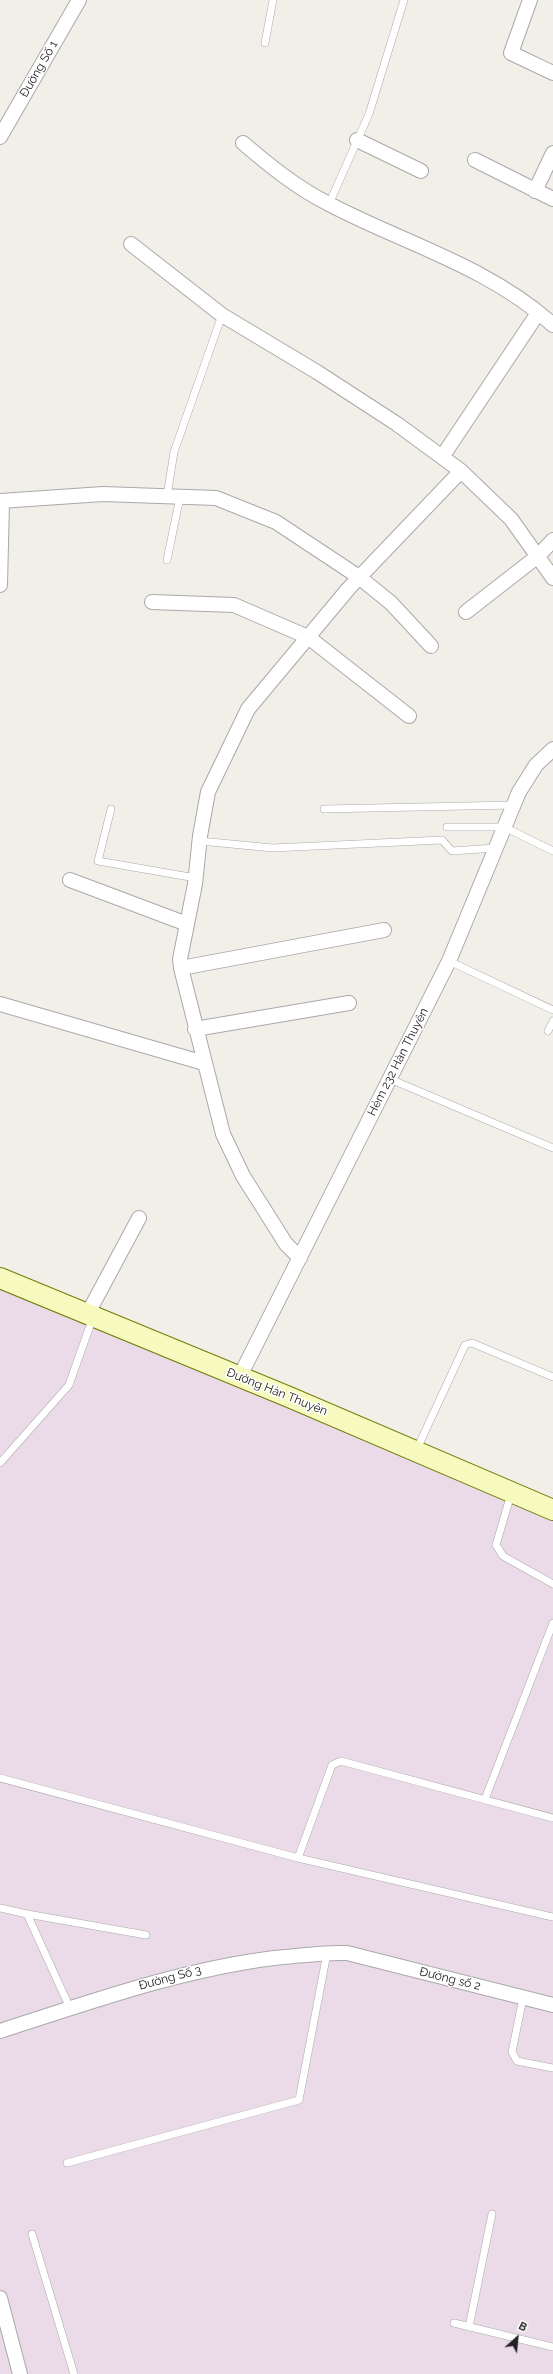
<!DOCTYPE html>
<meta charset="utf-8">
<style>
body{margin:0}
#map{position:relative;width:553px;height:2374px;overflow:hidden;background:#f2efe9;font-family:Raleway,sans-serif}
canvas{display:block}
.north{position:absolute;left:497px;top:2318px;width:40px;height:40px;-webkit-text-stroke:3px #fff;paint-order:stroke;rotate:27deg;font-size:11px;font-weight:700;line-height:16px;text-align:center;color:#222}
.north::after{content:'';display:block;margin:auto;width:14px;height:18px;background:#222;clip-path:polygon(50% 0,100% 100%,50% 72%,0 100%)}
</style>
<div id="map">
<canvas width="553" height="2374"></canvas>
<div class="north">B</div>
</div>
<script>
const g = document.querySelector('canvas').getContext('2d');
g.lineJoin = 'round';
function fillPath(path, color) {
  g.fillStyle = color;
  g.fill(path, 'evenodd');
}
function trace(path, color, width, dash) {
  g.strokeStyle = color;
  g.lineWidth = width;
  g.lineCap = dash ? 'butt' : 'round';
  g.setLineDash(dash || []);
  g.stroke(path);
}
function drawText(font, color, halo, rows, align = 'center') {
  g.font = font + ' Raleway,sans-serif';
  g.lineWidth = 3;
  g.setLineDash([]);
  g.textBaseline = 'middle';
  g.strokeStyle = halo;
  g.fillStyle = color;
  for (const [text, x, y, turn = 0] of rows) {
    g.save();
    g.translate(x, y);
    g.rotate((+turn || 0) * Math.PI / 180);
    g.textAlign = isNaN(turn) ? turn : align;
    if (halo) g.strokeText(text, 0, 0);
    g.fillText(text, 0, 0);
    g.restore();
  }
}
const industrial = new Path2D(`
 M0 1288 286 1406 553 1520V2374H0Z`);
const lane = new Path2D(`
 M265 43 273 0
 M329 204 369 114 404 0
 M167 496 174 452 222 315
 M167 560 180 497
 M111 809 98 861 196 878
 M324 809 513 805
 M447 827H504L553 851
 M200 841 273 848 442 840 452 851 495 848
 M449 961 553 1010
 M548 1031 553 1021
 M390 1079 553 1148
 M416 1451 465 1345 472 1343 553 1377
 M0 1463 69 1385 93 1317
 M511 1494 496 1545 503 1556 553 1584
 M0 1778 298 1858 553 1917
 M485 1799 553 1623
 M298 1858 332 1765 341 1761 553 1818
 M0 1908 27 1914 70 2008
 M27 1914 146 1935
 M523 1998 512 2052 517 2061 553 2068
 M67 2163 299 2100 327 1953
 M32 2234 74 2374
 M454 2323 553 2347
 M469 2327 492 2214`);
const street = new Path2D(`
 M530 0 511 53 553 73
 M0 137 79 0
 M357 140 421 171
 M243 143C270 166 297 188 329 204 403 243 490 267 553 325
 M475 160 553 199
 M535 191 553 153
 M131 244 222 315 317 372 397 424 461 471 511 519 553 578
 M442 457 538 313
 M0 501 103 494 216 498 276 522 359 577 391 603 431 646
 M0 585 2 502
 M152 602 234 605 308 637 409 716
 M466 612 538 556 553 540
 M70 880 187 924
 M181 968 384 930
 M0 1004 204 1063
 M195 1029 349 1003
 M300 1258 286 1244 243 1176 223 1134 181 968 180 959 195 884 200 836 208 792 248 709 349 588 461 471
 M87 1315 139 1218
 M240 1376 449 961 519 792 536 765 553 749
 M0 2031C91 2002 179 1970 274 1958 299 1956 322 1952 347 1953L553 2005
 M0 2298 20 2374`);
const secondary = new Path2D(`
 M0 1278 289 1397 553 1510`);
const streetNames = [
 ["Đường Số 1",39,69,-60],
 ["Hẻm 232 Hàn Thuyên",398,1062,-63],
 ["Đường Hàn Thuyên",277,1392,22],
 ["Đường Số 3",170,1978,-15],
 ["Đường số 2",450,1979,14]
];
fillPath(industrial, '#ebdbe8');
trace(lane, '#a9a9a9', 8);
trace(street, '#a9a9a9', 16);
trace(secondary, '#707d05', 22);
trace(lane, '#fff', 7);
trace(street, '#fff', 14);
trace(secondary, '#f7fabf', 20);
drawText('12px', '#222', '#fff', streetNames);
</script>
